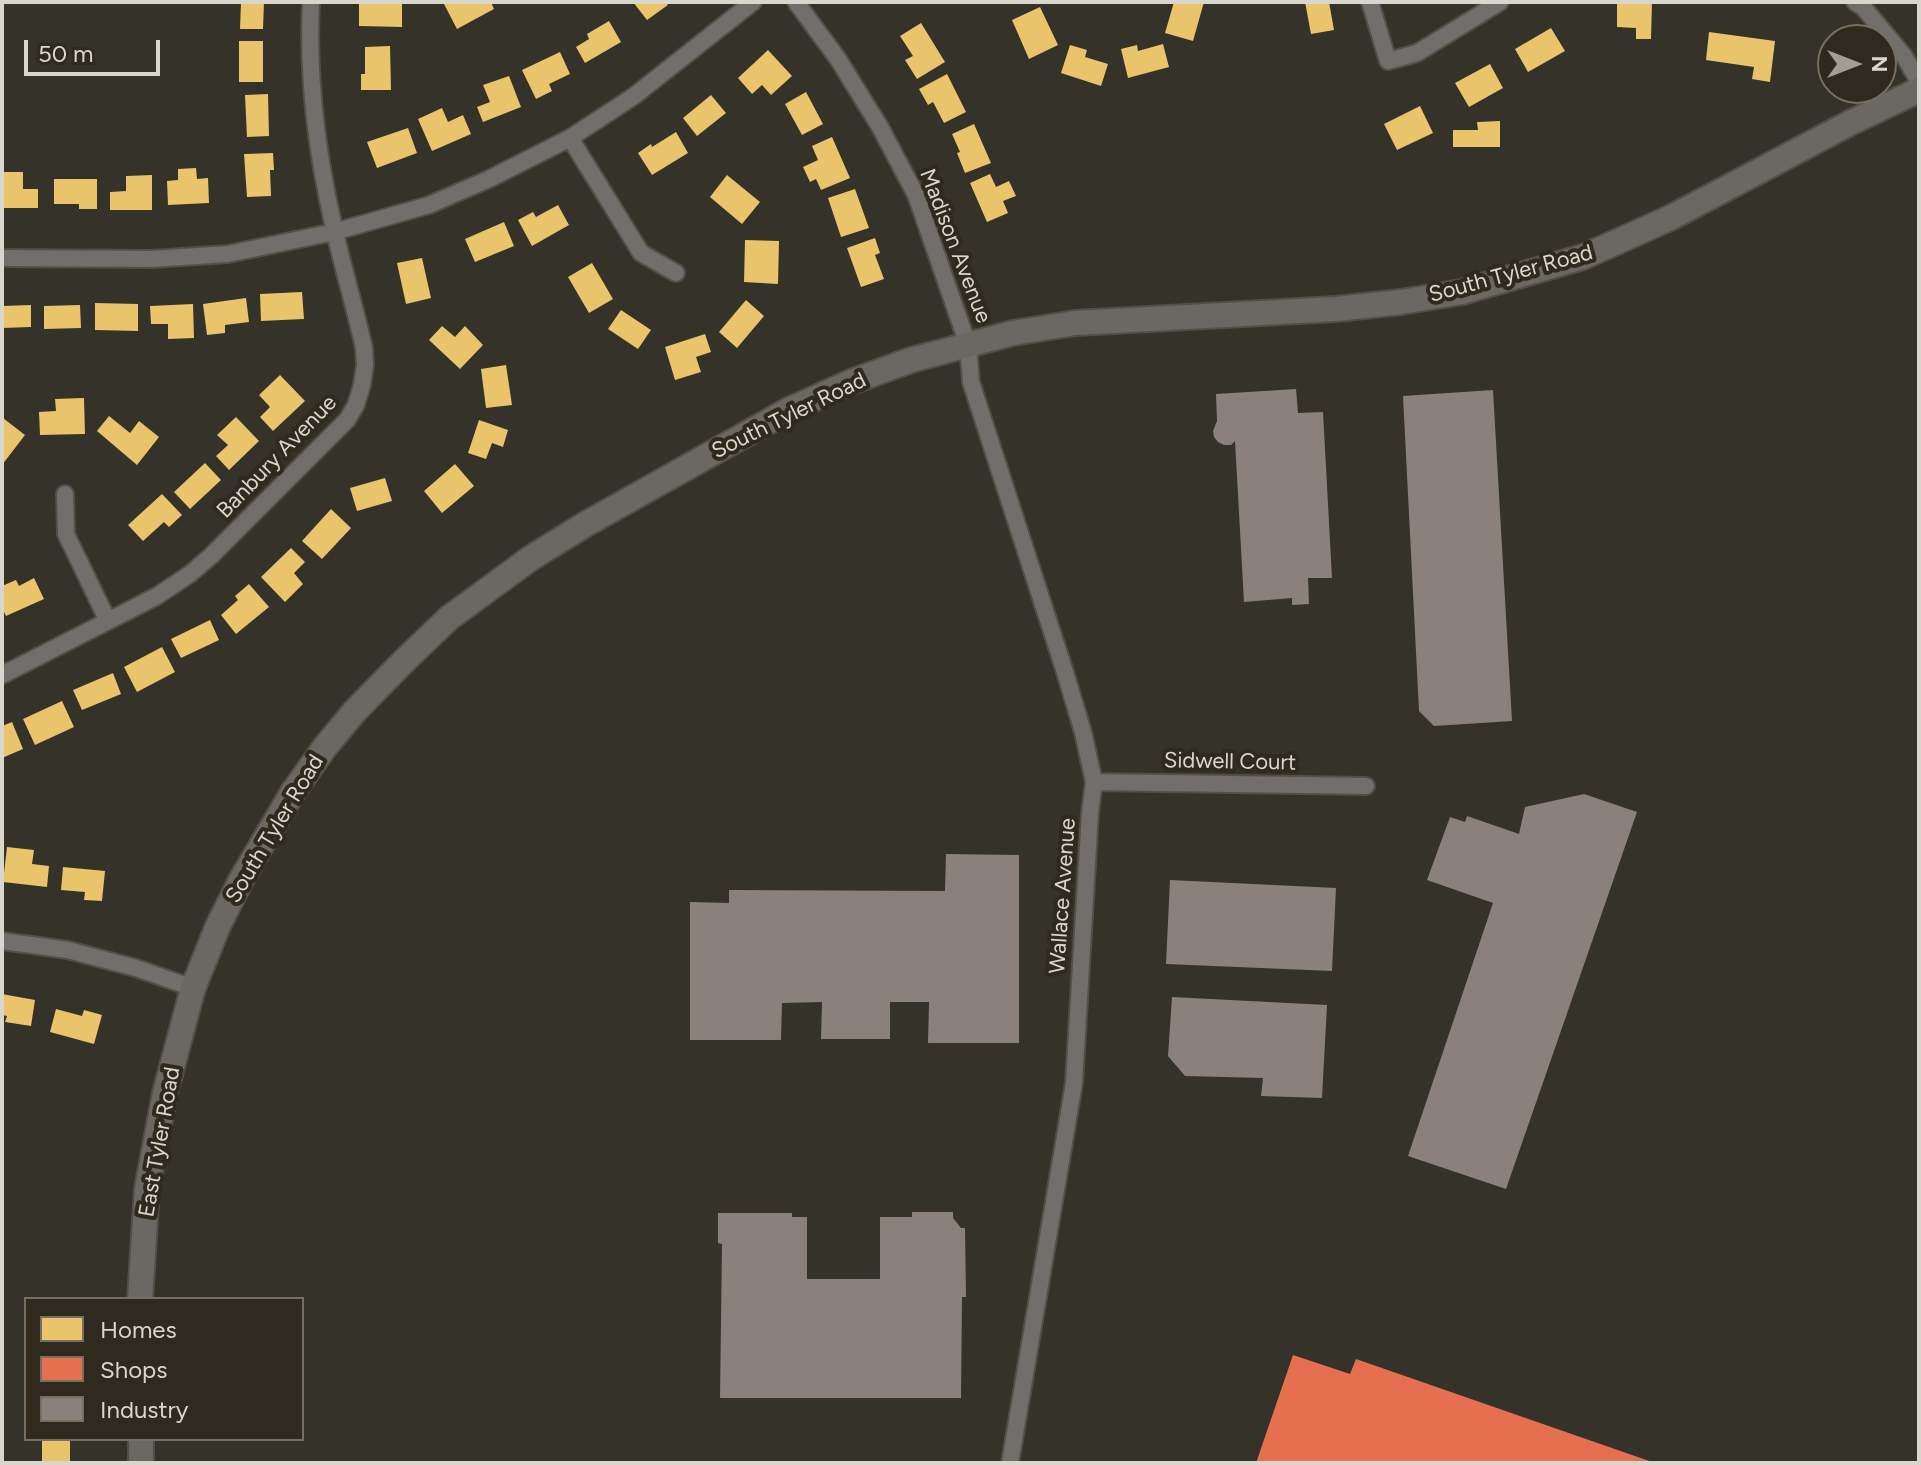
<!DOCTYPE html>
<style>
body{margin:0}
#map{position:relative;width:1921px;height:1465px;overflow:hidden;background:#35322a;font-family:Figtree,sans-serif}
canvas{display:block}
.frame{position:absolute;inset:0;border:4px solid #d8d6cd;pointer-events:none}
.legend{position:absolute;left:24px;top:1297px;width:280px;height:144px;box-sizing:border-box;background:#2f2a1d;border:2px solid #736f63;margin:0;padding:10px 14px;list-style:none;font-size:24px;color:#d8d6cd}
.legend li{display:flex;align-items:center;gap:16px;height:40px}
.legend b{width:40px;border:2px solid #736f63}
.north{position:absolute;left:1817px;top:24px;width:80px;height:80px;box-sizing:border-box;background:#2f2a1d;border:2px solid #736f63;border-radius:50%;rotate:90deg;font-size:22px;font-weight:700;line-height:32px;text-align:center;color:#d8d6cd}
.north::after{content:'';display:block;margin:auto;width:28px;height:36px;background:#9f9d94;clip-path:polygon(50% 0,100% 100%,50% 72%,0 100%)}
.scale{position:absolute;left:24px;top:40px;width:136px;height:36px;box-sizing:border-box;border:4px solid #d8d6cd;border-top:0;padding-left:10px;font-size:24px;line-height:28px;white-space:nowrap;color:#d8d6cd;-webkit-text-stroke:6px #2f2a1d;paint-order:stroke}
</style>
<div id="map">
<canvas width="1921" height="1465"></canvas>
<div class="frame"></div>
<ul class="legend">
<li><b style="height:22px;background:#e9c46a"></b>Homes</li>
<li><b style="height:22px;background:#e76f51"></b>Shops</li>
<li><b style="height:22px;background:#8a817c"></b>Industry</li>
</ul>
<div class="north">N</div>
<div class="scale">50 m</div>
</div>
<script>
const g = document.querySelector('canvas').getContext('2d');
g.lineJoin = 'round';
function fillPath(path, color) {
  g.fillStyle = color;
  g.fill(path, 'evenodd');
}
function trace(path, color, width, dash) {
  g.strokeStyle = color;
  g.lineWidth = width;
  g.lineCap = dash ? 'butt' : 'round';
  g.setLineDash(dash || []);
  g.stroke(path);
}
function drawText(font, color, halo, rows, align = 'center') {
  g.font = font + ' Figtree,sans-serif';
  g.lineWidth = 8;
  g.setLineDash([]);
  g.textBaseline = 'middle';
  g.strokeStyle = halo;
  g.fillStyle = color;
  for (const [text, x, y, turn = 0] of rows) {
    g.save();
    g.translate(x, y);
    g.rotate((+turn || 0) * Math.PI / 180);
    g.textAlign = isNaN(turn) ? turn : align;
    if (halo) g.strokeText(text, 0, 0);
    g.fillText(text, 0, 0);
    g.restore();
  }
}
const homes = new Path2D(`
 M241 2H264L263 29H240Z
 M359 2H402V27L359 26Z
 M448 2H491L494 9 457 29 444 4Z
 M633 2H665L668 5 647 20Z
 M1174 2H1204L1193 41 1165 33Z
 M1305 2H1329L1334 30 1311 34Z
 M1617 2H1652L1651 39H1636V28L1617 27Z
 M1040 7 1058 45 1029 59 1012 20Z
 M609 21 621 42 585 63 576 47 589 39 587 34Z
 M921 23 945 62 917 79 905 60 913 56 900 36Z
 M1551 28 1565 51 1528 72 1515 49Z
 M1709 32 1775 41 1770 82 1752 79 1754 67 1706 60Z
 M239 41H263V82H239Z
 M1163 44 1169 67 1128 78 1121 49 1137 45 1138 51Z
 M1070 45 1087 50 1085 57 1108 64 1101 86 1061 73Z
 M390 46 391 90H361V74H365V47Z
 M768 50 792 76 771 95 762 85 752 94 738 78Z
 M560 52 570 74 549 84 552 91 536 99 522 70Z
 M1490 64 1503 88 1469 107 1455 83Z
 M947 74 966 112 944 123 933 102 928 105 919 89Z
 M509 76 521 107 483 122 477 107 490 102 483 85Z
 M806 92 823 124 802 135 785 104Z
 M268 94 269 136 247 137 245 95Z
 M711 95 726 113 697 136 683 118Z
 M1420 106 1433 133 1397 150 1384 124Z
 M442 108 448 122 463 115 471 134 432 151 418 119Z
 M1500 121V147H1453V130H1478L1477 122Z
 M974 124 991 163 965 173 957 153 960 152 952 134Z
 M408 128 417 153 377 168 367 142Z
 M676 132 688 153 652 175 638 153 651 144 652 147Z
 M832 137 850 178 821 190 816 179 810 182 803 167 818 160 812 146Z
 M273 153 274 170H270L271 196 247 197 244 154Z
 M196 168 197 179 208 178 209 203 168 205 167 181 178 180V169Z
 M2 172H23V189H38V208H2Z
 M990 174 996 187 1009 181 1016 196 1003 201 1008 213 987 222 970 183Z
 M152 175V210H110V192L126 191V176Z
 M727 175 760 202 742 224 710 197Z
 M54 179H97V209H79V204H54Z
 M855 189 869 228 841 237 828 198Z
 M558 205 569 225 532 246 518 220 533 212 536 217Z
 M504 222 514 246 475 262 465 239Z
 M875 238 880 253 875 255 884 279 861 287 847 248Z
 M745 240 779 241 778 284 744 282Z
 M422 258 431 298 406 304 397 263Z
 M592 263 613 299 589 313 568 277Z
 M302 292 304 319 261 321 260 294Z
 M246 298 249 322 225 325V333L207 335 203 304Z
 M746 300 764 316 737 348 719 332Z
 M95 303 138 304V331L95 330Z
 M193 304 194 338 168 339V324H151L150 306Z
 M31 305V327L2 328V306Z
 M80 305 81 328 44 329V306Z
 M621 310 651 330 638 349 608 329Z
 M442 326 455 337 465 326 483 345 460 369 429 340Z
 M705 334 711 352 696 357 701 372 675 380 665 347Z
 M506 365 512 405 486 408 481 369Z
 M280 375 305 401 273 431 260 417 270 407 259 395Z
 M84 398 85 434 40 435 39 412 56 411 55 399Z
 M109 416 130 433 139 421 159 437 137 465 97 431Z
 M236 417 259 441 229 470 216 456 228 445 217 435Z
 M3 418 25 435 2 465V420Z
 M479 420 508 430 503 447 492 443 486 459 468 453Z
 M205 463 221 480 190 509 174 492Z
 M455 464 474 486 442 513 424 491Z
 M385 478 392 501 357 511 350 488Z
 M162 494 182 515 169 527 164 522 143 541 128 525Z
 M331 509 351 528 322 559 302 541Z
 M291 548 305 562 294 573 303 584 285 602 261 577Z
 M34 578 44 599 6 616 2 608V586L16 580 19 586Z
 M249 584 269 607 236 634 221 615 238 600 235 596Z
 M210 620 219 640 181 658 171 639Z
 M162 647 175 672 137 692 124 667Z
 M113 673 121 694 82 710 73 690Z
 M62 701 74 727 35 745 23 719Z
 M12 722 23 749 2 758V726Z
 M7 847 34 850 32 864 49 866 47 887 3 882Z
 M63 867 105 871 102 901 84 900 85 892 61 890Z
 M2 994 35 1000 31 1026 5 1022 7 1016 2 1015Z
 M56 1009 82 1016 84 1010 102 1015 94 1044 50 1032Z
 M42 1440H70V1463H42Z`);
const shops = new Path2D(`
 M1293 1355 1350 1374 1356 1359 1655 1463H1256Z`);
const industry = new Path2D(`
 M1296 389 1298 413 1323 412 1332 578H1308L1309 604 1292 605V598L1244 602 1235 441 1231 445H1224L1218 442 1214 437 1213 431 1217 421 1216 394Z
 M1493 390 1512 721 1434 726 1419 711 1403 396Z
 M1584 794 1637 812 1506 1189 1408 1156 1493 903 1427 880 1450 817 1465 822 1467 816 1519 834 1525 807Z
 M946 854 1019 855V1043H928L929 1002H890V1039H821L822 1002 782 1003 781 1040H690V902L729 903V890L945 891Z
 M1170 880 1336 888 1332 971 1166 964Z
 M1172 997 1327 1005 1322 1098 1261 1096 1263 1078 1185 1076 1168 1056Z
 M912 1212H953V1218L961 1228H965L966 1297H962L961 1398H720L722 1244 718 1243V1213H792V1217H807V1279H880V1217H912Z`);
const street = new Path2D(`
 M796 2 838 59 880 127 916 195 968 345 971 382 1064 669 1083 732 1094 782 1090 813 1074 1083 1010 1463
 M1370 2 1388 61 1417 53 1500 2
 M1855 2 1863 7 1904 56 1919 82
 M570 138 641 253 676 273
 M2 258 152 259 228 254 334 232 429 205 489 179 570 138 634 96 753 2
 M65 494 66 534 107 619
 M2 675 157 596 190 574 212 555 347 420 356 405 362 385 365 365 364 348C355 308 343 268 334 228 317 154 307 78 311 2
 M1094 782 1366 786
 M2 941 68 950 136 968 193 988`);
const secondary = new Path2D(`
 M140 1299 147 1189 165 1093 193 988 218 926 241 880 293 792 325 747 355 711 404 661 449 618 531 558 586 524 789 410 851 382 911 360 1013 333 1075 323 1336 309 1401 302 1462 292 1583 257 1621 240 1672 217 1850 123 1919 90
 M141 1439V1463`);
const streetNames = [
 ["Madison Avenue",955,246,69],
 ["South Tyler Road",1511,274,-15],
 ["South Tyler Road",789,416,-26],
 ["Banbury Avenue",277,457,-46],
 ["Sidwell Court",1230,762,1],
 ["South Tyler Road",275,829,-59],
 ["Wallace Avenue",1063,896,-86],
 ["East Tyler Road",160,1142,-80]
];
fillPath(homes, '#e9c46a');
fillPath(shops, '#e76f51');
fillPath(industry, '#8a817c');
trace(street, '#524f48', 20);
trace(secondary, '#524f48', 28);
trace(street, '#716e6b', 16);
trace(secondary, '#6b6863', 24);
drawText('22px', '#d8d6cd', '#2f2a1d', streetNames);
</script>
